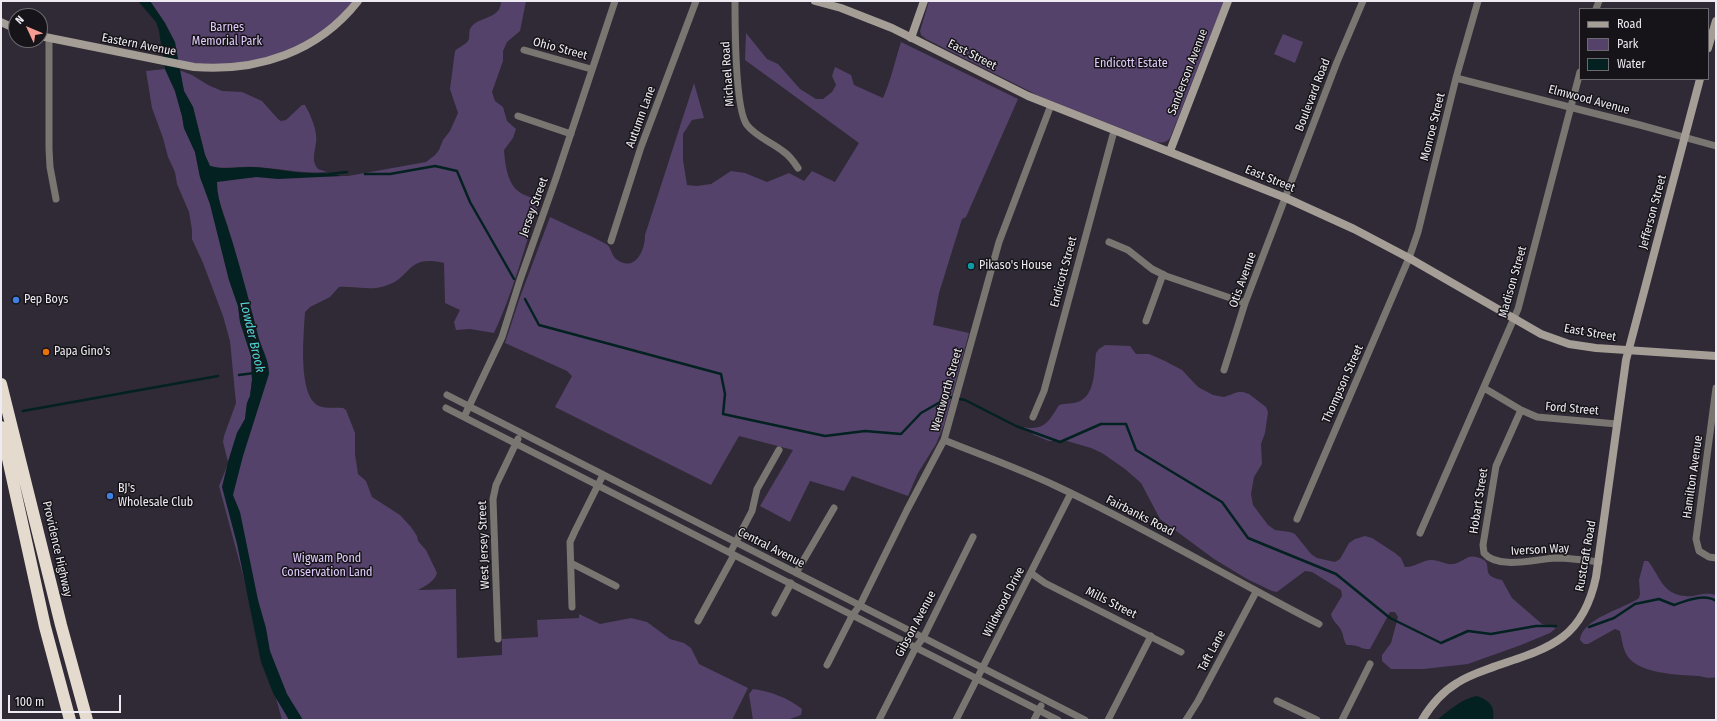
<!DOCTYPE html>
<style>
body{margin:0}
#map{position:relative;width:1717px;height:721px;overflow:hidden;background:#2f2a35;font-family:"Fira Sans Condensed",sans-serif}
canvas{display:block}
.frame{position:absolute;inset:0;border:2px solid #edeaf1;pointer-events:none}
.legend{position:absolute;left:1579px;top:8px;width:130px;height:72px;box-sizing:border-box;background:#161418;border:1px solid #6c6a6f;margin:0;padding:5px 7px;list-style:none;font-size:12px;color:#edeaf1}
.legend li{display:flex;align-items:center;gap:8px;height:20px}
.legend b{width:20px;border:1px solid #6c6a6f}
.north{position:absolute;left:8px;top:8px;width:40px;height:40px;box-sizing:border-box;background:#161418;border:1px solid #6c6a6f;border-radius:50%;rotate:314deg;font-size:11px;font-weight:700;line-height:16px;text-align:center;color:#edeaf1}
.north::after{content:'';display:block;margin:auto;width:14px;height:18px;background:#f59c94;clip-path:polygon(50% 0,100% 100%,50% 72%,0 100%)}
.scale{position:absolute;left:8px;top:695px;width:113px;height:18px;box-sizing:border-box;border:2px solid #edeaf1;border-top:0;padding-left:5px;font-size:12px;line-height:14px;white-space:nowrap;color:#edeaf1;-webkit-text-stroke:3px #161418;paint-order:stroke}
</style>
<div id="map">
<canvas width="1717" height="721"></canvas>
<div class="frame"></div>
<ul class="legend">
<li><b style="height:5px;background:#a49e96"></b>Road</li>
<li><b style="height:11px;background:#54426a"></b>Park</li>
<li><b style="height:11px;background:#042121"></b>Water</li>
</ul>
<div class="north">N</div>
<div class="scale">100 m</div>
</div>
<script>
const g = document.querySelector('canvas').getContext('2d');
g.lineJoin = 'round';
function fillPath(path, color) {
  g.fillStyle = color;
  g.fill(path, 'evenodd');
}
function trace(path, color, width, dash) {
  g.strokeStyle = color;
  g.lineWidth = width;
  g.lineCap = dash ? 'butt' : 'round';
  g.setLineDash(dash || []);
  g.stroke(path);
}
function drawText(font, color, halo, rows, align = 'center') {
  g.font = font + ' "Fira Sans Condensed",sans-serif';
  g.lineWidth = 3;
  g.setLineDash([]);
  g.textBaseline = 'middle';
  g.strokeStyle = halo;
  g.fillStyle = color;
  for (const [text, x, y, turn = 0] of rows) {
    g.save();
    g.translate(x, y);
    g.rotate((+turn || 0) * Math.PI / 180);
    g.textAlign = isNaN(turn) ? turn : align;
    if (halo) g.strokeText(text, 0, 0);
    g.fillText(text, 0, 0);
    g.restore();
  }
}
const green = new Path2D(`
 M150 1H358L327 32 263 63 178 65 165 23Z
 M501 1H526L520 31 507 42 503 51V61L492 92 495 101 503 107 507 121 516 129 513 138 504 150C505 163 507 182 518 191 521 194 528 196 532 198L535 205 538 206C524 249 513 293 494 333L470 329 456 330 454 322 460 310 445 303 444 263C405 254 413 278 385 286 371 291 354 286 339 287L330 297 310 307 305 312C304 332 297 396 319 406 327 409 336 407 343 408L346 410 355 433V454L358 474 366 481 372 497 400 515 411 527 417 536 418 541 426 550 437 573C434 582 425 586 418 590L456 589 457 658 502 655V639L538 637 537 620 579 618V614L600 624 631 618 647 622 670 639 684 643 691 648 699 664 748 688 732 720H282L219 486 262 379 228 227 217 194V181L256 177 348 176 426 162 435 155 439 150 443 140 450 131 458 113 450 89 455 51C459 47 465 45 468 41 471 37 467 31 472 26 481 16 501 19 501 1Z
 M929 1H1224L1170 138C1166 143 1162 143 1156 142L1039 96 926 39 921 35 920 31Z
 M746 33 767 59 778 64 800 89 816 99H823L832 92 836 85 832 76 835 67 851 75 854 85 883 98C891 80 895 61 901 42L1018 99 966 217 962 219 939 293 933 325 969 333 944 425 936 444 918 473 908 496 852 476 844 491 810 481 790 522 760 506 793 450 739 436 711 485 555 407 572 376 567 371 505 343 519 300 550 217C568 226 588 234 606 244 611 246 611 255 616 259 634 273 645 252 645 235L694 83 704 118 692 120 683 134V160L687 185 697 186 711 184 731 171 745 173 767 182 789 173 804 181 812 171 835 182 859 143 745 60Z
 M1283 34 1303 42 1295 63 1274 54Z
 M165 69 175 91 182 116 184 128 195 152 200 177 210 204 229 280 238 306 240 322 251 356 252 380 250 396 247 403 245 419 237 433 228 462 223 442 224 436 236 403 230 341 223 316 203 263 192 239V230L189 212 177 184 175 172 168 157 163 138 152 108 146 71Z
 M179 70 192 75 208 85 222 91 242 92 262 101 278 119 281 121 286 120 302 105H305C310 114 315 125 316 135 318 146 309 159 318 169L327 172C302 174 278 168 253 167 238 166 225 170 210 166L205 155 193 107 184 91Z
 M1105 345 1130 346 1136 354H1149L1165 361 1182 370 1198 387 1213 395 1224 397 1238 392H1243L1249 394 1266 407 1268 412 1265 433 1261 444 1262 464 1254 477 1251 494 1253 505 1268 525 1275 530 1290 532 1295 534 1311 554 1317 558 1335 562 1340 559 1349 543 1355 539 1365 536 1372 538 1395 553 1401 558 1405 567C1416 567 1422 560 1432 560 1439 560 1446 565 1453 564 1462 563 1467 554 1476 557 1499 562 1475 575 1502 580L1512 598 1542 624 1556 628 1550 633 1521 645 1468 664 1424 669H1391L1382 661V655L1391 643 1398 617 1395 612H1390L1370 649C1361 650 1359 644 1347 645 1343 641 1344 635 1341 630 1338 624 1332 621 1331 614L1342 596 1341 590 1312 572 1305 571 1277 592 1272 591 1247 579 1214 559 1160 519 1141 483 1125 469 1102 453 1091 448 1067 441H1049L1034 435 1023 427C1045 431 1049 421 1059 405 1066 403 1073 404 1078 402 1096 395 1094 369 1096 353L1099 349Z
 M1644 561H1648C1660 576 1662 594 1685 596 1696 598 1701 591 1716 595V677C1709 679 1705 677 1698 676 1679 675 1641 674 1628 657 1623 650 1622 640 1620 631L1615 629 1588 644H1584L1580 640C1582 618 1624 609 1639 598L1640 594 1639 580Z
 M753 689C770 691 788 698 802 709L801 715 787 720H753L749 694Z`);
const water = new Path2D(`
 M138 1H150L165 23 175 42 184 91 193 107 205 155 210 166C224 170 237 167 250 167 270 167 290 173 310 173 323 174 327 172 341 176L278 179 256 177 217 182C217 204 228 225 234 247 243 277 251 308 259 339 263 351 269 361 269 374L243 456 233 495 240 512 258 600 266 628 270 651 287 694 303 720H289L273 693 261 662 237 544 222 487 228 462 237 433 245 419 247 403 250 396 252 380 251 356 240 322 238 306 229 280 210 204 200 177 195 152 184 128 182 116 175 91 165 69 159 31 156 22Z
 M1477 696C1490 701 1495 706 1493 720H1437C1448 711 1463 698 1477 696Z`);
const stream = new Path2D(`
 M329 174 347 172
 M365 174H390L435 166 457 171 470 202 514 279
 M525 299 539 325 721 374 725 394 723 414 825 436 865 431 901 434 921 413 949 397 965 400 1016 426 1060 442 1101 424H1126L1136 450 1222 502 1248 538 1336 574 1390 618 1441 643 1468 631 1491 634 1536 626H1556
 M239 375 254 373
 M23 411 218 376
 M1589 627 1614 618 1635 604 1659 599 1674 605C1686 601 1704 593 1716 601`);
const street = new Path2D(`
 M735 1C735 24 735 109 747 125 756 137 772 142 784 152 790 156 794 162 798 168
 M1596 9 1599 1
 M49 39V149L50 167 56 199
 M524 50 591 69
 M1456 78 1640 125 1716 146
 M518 116 571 134
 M611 241 641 147 696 1
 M1109 242 1128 250 1152 269 1166 276 1245 303
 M1146 321 1163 274
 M1224 370 1245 303 1337 62 1363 1
 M1484 388 1521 410 1537 417 1617 424
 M1716 388 1696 539 1699 551 1709 557 1716 558
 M447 395 1085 720
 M446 408 1058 720
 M1521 410 1496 466 1483 545 1484 553C1498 570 1536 559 1556 558 1570 558 1584 560 1599 562
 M464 417 502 337 520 280 556 178 615 1
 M1033 417 1044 391 1114 131
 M944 440C981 455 1020 469 1056 486 1146 528 1231 579 1319 624
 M1297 519 1409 258 1418 232 1456 78 1478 1
 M1420 533 1518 309 1580 72
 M730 553 752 511 757 489 779 450
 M571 563 616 586
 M796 573 834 508
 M1031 573 1045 583 1181 652
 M572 607 570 542 575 531 603 475
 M775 613 791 583
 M698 621 734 555
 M498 639 493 499 496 485 518 439
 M827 665 852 616 860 605 907 510 944 440 999 242 1051 105
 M1277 701 1317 720
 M879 720 916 647 923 638 973 537
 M956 720 1071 493
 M1034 720 1041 706
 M1108 720 1151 636
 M1186 720 1198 701 1256 592
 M1342 720 1370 664`);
const secondary = new Path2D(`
 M815 1 841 8 892 28 1028 96 1286 198 1354 229 1409 258 1541 334 1569 344 1596 348 1716 356
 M1 22 16 29
 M40 36 194 67C258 72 318 52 358 1
 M911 38 924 1
 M1708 48 1716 21
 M1170 151 1228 1
 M1422 720C1431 705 1442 692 1457 683 1469 675 1483 671 1496 666 1550 648 1583 639 1596 577L1626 360 1700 79`);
const highway = new Path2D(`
 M1 384 61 625 87 720
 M1 427 45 627 70 720`);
const markers = [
 [971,266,4,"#0f9aa8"],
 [16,300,4,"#3f7fe0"],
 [46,352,4,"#e8710a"],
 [110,496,4,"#3f7fe0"]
];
const parkNames = [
 ["Barnes",227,28],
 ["Memorial Park",227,42],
 ["Endicott Estate",1131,64],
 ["Wigwam Pond",327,559],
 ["Conservation Land",327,573]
];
const streetNames = [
 ["Eastern Avenue",139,45,11],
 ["Ohio Street",560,49,15],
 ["East Street",972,55,27],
 ["Sanderson Avenue",1188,72,-69],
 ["Michael Road",728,74,-94],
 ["Boulevard Road",1313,95,-69],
 ["Elmwood Avenue",1589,100,15],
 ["Autumn Lane",641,117,-70],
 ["Monroe Street",1433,127,-76],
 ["East Street",1270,179,22],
 ["Jersey Street",534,207,-70],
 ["Jefferson Street",1653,212,-75],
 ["Endicott Street",1064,272,-75],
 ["Otis Avenue",1243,280,-70],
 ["Madison Street",1513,282,-74],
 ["East Street",1590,333,10],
 ["Thompson Street",1343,384,-66],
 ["Wentworth Street",947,390,-74],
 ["Ford Street",1572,409,5],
 ["Hamilton Avenue",1693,477,-82],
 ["Hobart Street",1479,501,-81],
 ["Fairbanks Road",1140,516,27],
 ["West Jersey Street",484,545,-92],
 ["Central Avenue",771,548,27],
 ["Providence Highway",57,549,77],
 ["Iverson Way",1540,550,-3],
 ["Rustcraft Road",1586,556,-80],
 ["Wildwood Drive",1004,602,-63],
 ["Mills Street",1111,603,27],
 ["Gibson Avenue",916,624,-62],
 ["Taft Lane",1212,651,-62]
];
const poiNames = [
 ["Pikaso's House",979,266],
 ["Pep Boys",24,300],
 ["Papa Gino's",54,352],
 ["BJ's",118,489],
 ["Wholesale Club",118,503]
];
const waterNames = [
 ["Lowder Brook",252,337,77]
];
fillPath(green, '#54426a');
fillPath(water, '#042121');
trace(stream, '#042121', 2.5);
trace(street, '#797570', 7);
trace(secondary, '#a49e96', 8);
trace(highway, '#e4dace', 12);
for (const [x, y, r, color] of markers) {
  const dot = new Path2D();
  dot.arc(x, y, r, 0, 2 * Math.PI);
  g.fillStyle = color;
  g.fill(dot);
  trace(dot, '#161418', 1.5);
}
drawText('12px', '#e0cbfc', '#161418', parkNames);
drawText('12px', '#edeaf1', '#161418', streetNames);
drawText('12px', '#edeaf1', '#161418', poiNames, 'left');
drawText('italic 13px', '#4dd7d7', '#161418', waterNames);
</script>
